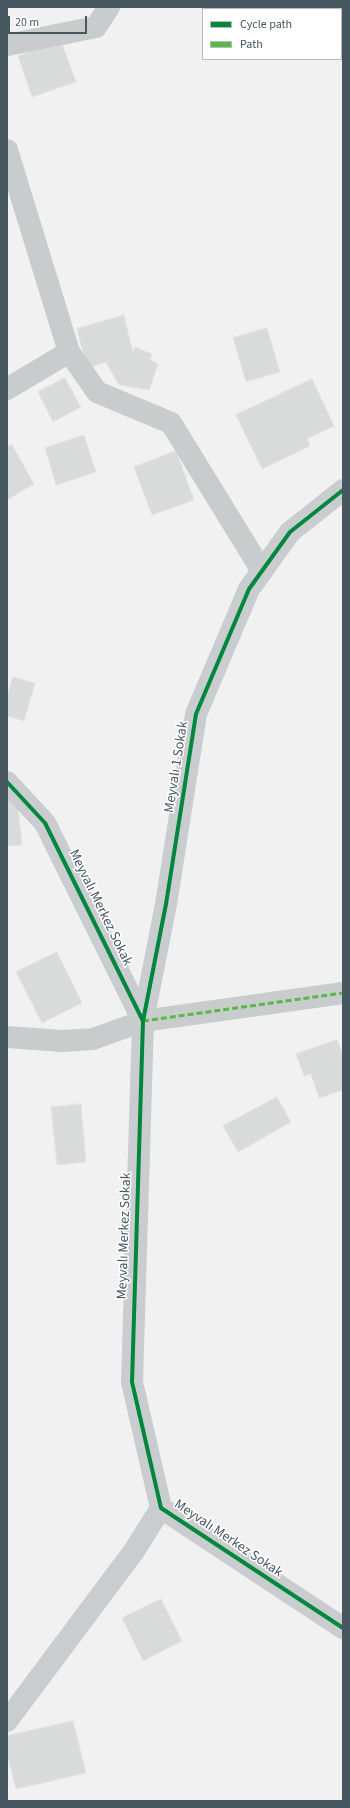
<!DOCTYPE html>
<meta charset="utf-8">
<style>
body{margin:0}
#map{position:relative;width:350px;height:1808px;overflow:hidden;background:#f2f1f1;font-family:"Source Sans 3",sans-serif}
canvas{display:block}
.frame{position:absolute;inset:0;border:8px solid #47575f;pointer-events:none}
.legend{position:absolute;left:202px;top:8px;width:140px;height:52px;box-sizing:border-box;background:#fff;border:1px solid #b5bcbf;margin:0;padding:5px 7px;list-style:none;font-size:12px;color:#47575f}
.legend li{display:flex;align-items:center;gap:8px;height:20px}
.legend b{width:20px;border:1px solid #b5bcbf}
.scale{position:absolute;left:8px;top:16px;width:79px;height:18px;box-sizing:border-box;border:2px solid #47575f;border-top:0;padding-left:5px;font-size:12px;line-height:14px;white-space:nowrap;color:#47575f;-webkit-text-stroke:3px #fff;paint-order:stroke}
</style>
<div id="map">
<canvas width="350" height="1808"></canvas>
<div class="frame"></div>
<ul class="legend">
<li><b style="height:5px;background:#00873e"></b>Cycle path</li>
<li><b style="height:5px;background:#58b947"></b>Path</li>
</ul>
<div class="scale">20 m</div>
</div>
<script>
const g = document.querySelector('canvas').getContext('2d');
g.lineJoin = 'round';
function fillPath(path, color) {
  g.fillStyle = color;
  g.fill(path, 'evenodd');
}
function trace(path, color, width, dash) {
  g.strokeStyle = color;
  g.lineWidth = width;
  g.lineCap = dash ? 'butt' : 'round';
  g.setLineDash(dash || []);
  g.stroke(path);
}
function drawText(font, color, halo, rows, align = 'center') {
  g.font = font + ' "Source Sans 3",sans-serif';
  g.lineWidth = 3;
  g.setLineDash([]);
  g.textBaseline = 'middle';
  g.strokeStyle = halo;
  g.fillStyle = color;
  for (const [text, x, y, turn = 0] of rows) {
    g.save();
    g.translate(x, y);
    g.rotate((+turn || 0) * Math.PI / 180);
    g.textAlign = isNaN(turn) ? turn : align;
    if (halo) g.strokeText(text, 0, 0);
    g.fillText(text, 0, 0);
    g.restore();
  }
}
const building = new Path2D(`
 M61 41 76 82 32 97 18 56Z
 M124 315 133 353 135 347 152 354 150 360 158 364 149 390 119 385 106 362 87 368 77 329Z
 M267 328 280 372 246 382 233 338Z
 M65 378 81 407 53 422 38 392Z
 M312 379 334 426 307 439 310 446 262 469 236 415Z
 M84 435 96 472 56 485 45 448Z
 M12 445 34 484 7 500V447Z
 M176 451 194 500 152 515 134 467Z
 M13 677 35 683 24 721 7 716V697Z
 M17 800 22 845 7 846V801Z
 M57 952 82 1003 42 1023 16 972Z
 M337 1040 343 1055V1090L319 1098 311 1074 304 1076 296 1054Z
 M277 1097 291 1122 238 1152 223 1126Z
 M81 1104 86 1162 57 1165 51 1107Z
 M161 1599 182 1641 143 1661 122 1618Z
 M73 1721 86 1773 16 1789 7 1754V1736Z`);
const street = new Path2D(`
 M7 45 96 27 109 7
 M7 150 69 352 97 392 171 423 262 571
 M7 389 69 352
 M7 1037 62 1041 93 1039 143 1021 343 993`);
const secondary = new Path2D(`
 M7 782 45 823 143 1021 132 1382 161 1508 343 1628
 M143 1021 166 904 196 714 249 589 290 532 343 490
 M7 1721 134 1551 161 1508`);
const quiet = new Path2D(`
 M143 1021 343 993`);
const cycleway = new Path2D(`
 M7 782 45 823 143 1021 132 1382 161 1508 343 1628
 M143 1021 166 904 196 714 249 589 290 532 343 490`);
const streetNames = [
 ["Meyvalı 1 Sokak",177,767,-81],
 ["Meyvalı Merkez Sokak",100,908,64],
 ["Meyvalı Merkez Sokak",125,1236,-88],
 ["Meyvalı Merkez Sokak",228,1539,34]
];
fillPath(building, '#d9dada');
trace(building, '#e3e3e4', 1);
trace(street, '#c8cccd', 22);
trace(secondary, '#cacdd0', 22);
trace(quiet, '#58b947', 3, [6, 3]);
trace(cycleway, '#00873e', 4);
drawText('14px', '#47575f', '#fff', streetNames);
</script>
